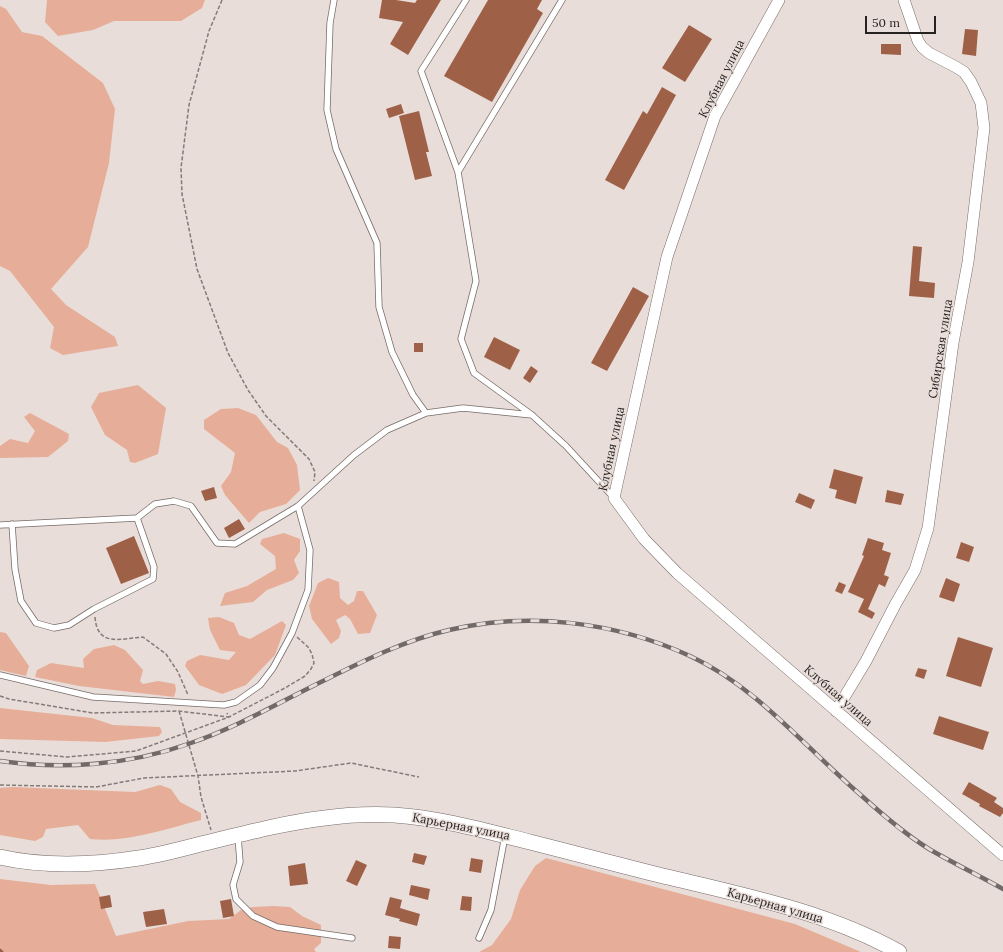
<!DOCTYPE html>
<meta charset="utf-8">
<style>
body{margin:0}
#map{position:relative;width:1003px;height:952px;overflow:hidden;background:#e9ddd9;font-family:Lora,serif}
canvas{display:block}
.scale{position:absolute;left:865px;top:16px;width:71px;height:18px;box-sizing:border-box;border:2px solid #262220;border-top:0;padding-left:5px;font-size:12px;line-height:14px;white-space:nowrap;color:#262220;-webkit-text-stroke:3px #e9ddd9;paint-order:stroke}
</style>
<div id="map">
<canvas width="1003" height="952"></canvas>
<div class="scale">50 m</div>
</div>
<script>
const g = document.querySelector('canvas').getContext('2d');
g.lineJoin = 'round';
function fillPath(path, color) {
  g.fillStyle = color;
  g.fill(path, 'evenodd');
}
function trace(path, color, width, dash) {
  g.strokeStyle = color;
  g.lineWidth = width;
  g.lineCap = dash ? 'butt' : 'round';
  g.setLineDash(dash || []);
  g.stroke(path);
}
function drawText(font, color, halo, rows, align = 'center') {
  g.font = font + ' Lora,serif';
  g.lineWidth = 3;
  g.setLineDash([]);
  g.textBaseline = 'middle';
  g.strokeStyle = halo;
  g.fillStyle = color;
  for (const [text, x, y, turn = 0] of rows) {
    g.save();
    g.translate(x, y);
    g.rotate((+turn || 0) * Math.PI / 180);
    g.textAlign = isNaN(turn) ? turn : align;
    if (halo) g.strokeText(text, 0, 0);
    g.fillText(text, 0, 0);
    g.restore();
  }
}
const green = new Path2D(`
 M47 0H205L202 8 181 21H114L93 30 58 36 45 22Z
 M0 6 6 9 22 32 42 36 103 83 115 109 109 163 88 247 51 289 66 305 115 337 118 346 63 355 50 348 54 327 10 271 0 266Z
 M138 385 166 408 158 454 135 463 130 462 127 450 105 435 91 407 99 393Z
 M238 408 256 415 277 442 288 448 297 465 300 490 286 504 260 512 249 523 225 495 221 486 231 472 235 453 204 429V420L221 409Z
 M30 413 69 434 68 441 48 457 0 458V446L10 439 28 443 35 431 24 417Z
 M284 533 300 539V551L294 560 299 573 293 580 267 590 253 602 220 606 225 593 247 586 276 569 275 556 260 544 262 539Z
 M328 578 339 582 340 598 348 605 354 601 357 591H363L377 615 370 633 358 634 350 619 345 615 336 620 341 631 339 638 331 644 312 619 309 606 318 583Z
 M219 617 234 623 239 635 250 639 282 621 286 625 275 655 246 685 222 694 199 685 185 666 187 661 200 655 229 660 236 652 220 650 210 630 208 618Z
 M0 632 6 633 29 666 26 676 0 670Z
 M114 645 125 650 143 670 140 681 143 684 158 681 175 684 176 690 174 697 79 686 35 677 37 670 51 663 84 668 83 659 94 649Z
 M0 708 92 718 113 725 160 727 162 732 159 736 105 742 0 739Z
 M160 785 171 789 180 802 201 813V820C165 829 127 843 90 839L78 825 46 829 43 837 35 841 0 835V788L12 787 135 792Z
 M546 858 795 924 861 952H479L492 945 511 919 520 890 535 866Z
 M0 879 51 885 95 884 116 936 188 921 229 919 241 910 253 907 273 906 290 907 302 916 321 925V943L314 949 316 952H0Z`);
const stream = new Path2D(`
 M0 950 2 952`);
const building = new Path2D(`
 M382 0H396L415 3 417 0H441L408 55 390 44 403 22 379 18Z
 M488 0H542L537 9 543 13 492 102 444 76Z
 M689 25 712 39 685 82 662 68Z
 M965 29 978 30 976 56 962 54Z
 M881 44H901V55L881 54Z
 M662 87 676 95 624 190 605 180 643 111 647 114Z
 M401 104 404 113 389 118 386 109Z
 M419 111 429 152H426L432 176 415 180 399 116Z
 M913 246 922 247 919 281 935 283 934 298 909 296Z
 M633 287 649 296 607 371 591 363Z
 M494 337 520 350 510 370 484 357Z
 M414 343H423V352H414Z
 M531 366 538 371 530 383 523 378Z
 M834 469 863 477 856 504 835 498 837 490 829 488Z
 M214 487 217 498 205 501 201 491Z
 M887 490 904 494 901 505 885 502Z
 M799 493 815 500 811 509 795 502Z
 M239 519 245 529 229 538 224 528Z
 M134 536 149 573 121 584 106 548Z
 M868 538 884 543 882 550 891 553 884 575 889 577 885 587 879 584 868 609 875 613 872 619 858 612 864 599 848 592 864 556 862 555Z
 M961 542 974 547 969 562 956 558Z
 M946 578 960 584 954 602 939 597Z
 M839 582 846 585 842 594 835 591Z
 M958 637 993 648 981 687 946 676Z
 M918 668 927 670 924 679 915 676Z
 M939 716 989 732 983 750 933 734Z
 M969 782 997 798 994 802 1003 808V813L1000 817 979 806 980 804 962 794Z
 M414 853 427 856 424 865 412 862Z
 M471 858 483 860 481 873 469 871Z
 M356 860 367 865 357 886 346 881Z
 M305 863 308 884 290 886 288 866Z
 M411 885 430 889 428 900 409 895Z
 M110 895 112 907 101 909 99 897Z
 M462 896 472 897 471 911 460 910Z
 M390 897 402 900 400 908 420 914 417 926 399 921 400 919 385 915Z
 M231 899 234 916 223 918 220 901Z
 M164 909 167 924 146 927 143 912Z
 M389 936 401 937 400 949 388 948Z`);
const path = new Path2D(`
 M222 0 209 31 189 105 181 168 182 194 197 269 228 353 248 390 266 416 309 459 315 472 314 481
 M95 617C97 647 120 639 143 637L166 654 178 672 188 695
 M0 696 9 699 93 713 178 711 229 717 227 713
 M179 711 198 776 201 797 211 830
 M0 751 67 757 136 751 229 717 285 688 305 676 311 669 314 663 312 654 308 647 297 637
 M0 785 96 787 144 778 295 771 351 763 419 777`);
const service = new Path2D(`
 M334 0 330 23 327 110 336 149 377 243 379 307 392 352 413 395 426 413
 M466 0 421 71 458 172 476 281 461 339 474 373 532 415 566 446 614 498
 M458 172 562 0
 M12 524 15 569 21 601 36 623 54 628 69 625 94 609 153 579 154 567 137 518 155 504 174 501 191 506 217 543 235 544 298 506 354 455 387 430 426 413 463 408 532 415
 M0 525 137 518
 M0 675 93 697 224 705 236 702 260 685 273 668 292 633 308 590 310 550 298 506
 M238 836 240 862 233 885 236 899 253 916 277 927 352 938
 M479 938 491 910 505 836`);
const minor = new Path2D(`
 M779 0 715 116 667 257 614 498 644 539 677 573 1003 855
 M836 711 866 661 895 605 915 570 928 528 953 343 968 262 984 128 981 103 971 82 964 72 956 67 929 53 922 47 918 41 904 0`);
const secondary = new Path2D(`
 M0 857C44 867 94 865 139 858 158 855 178 850 197 845 239 835 282 823 325 818 347 815 371 814 394 815 440 818 486 831 530 842 569 852 608 862 647 872 732 893 822 909 899 952`);
const rail = new Path2D(`
 M0 761C62 770 129 765 188 744 236 728 280 702 325 680 365 660 406 640 449 630 529 611 616 622 690 656 759 688 806 749 863 797 884 816 905 834 929 849 953 863 978 875 1003 889`);
const streetNames = [
 ["Клубная улица",722,79,-63],
 ["Сибирская улица",941,349,-81],
 ["Клубная улица",612,449,-78],
 ["Клубная улица",838,696,41],
 ["Карьерная улица",461,827,11],
 ["Карьерная улица",775,906,16]
];
fillPath(green, '#e6ae98');
trace(stream, '#906250', 3);
fillPath(building, '#9e6148');
trace(service, '#756b68', 7);
trace(minor, '#756b68', 12);
trace(secondary, '#756b68', 16);
trace(path, '#837b78', 1.5, [4, 2]);
trace(service, '#fff', 5.5);
trace(minor, '#fff', 11);
trace(secondary, '#fff', 15);
trace(rail, '#716a68', 4.5);
trace(rail, '#e9ddd9', 3, [9]);
drawText('12px', '#262220', '#e9ddd9', streetNames);
</script>
